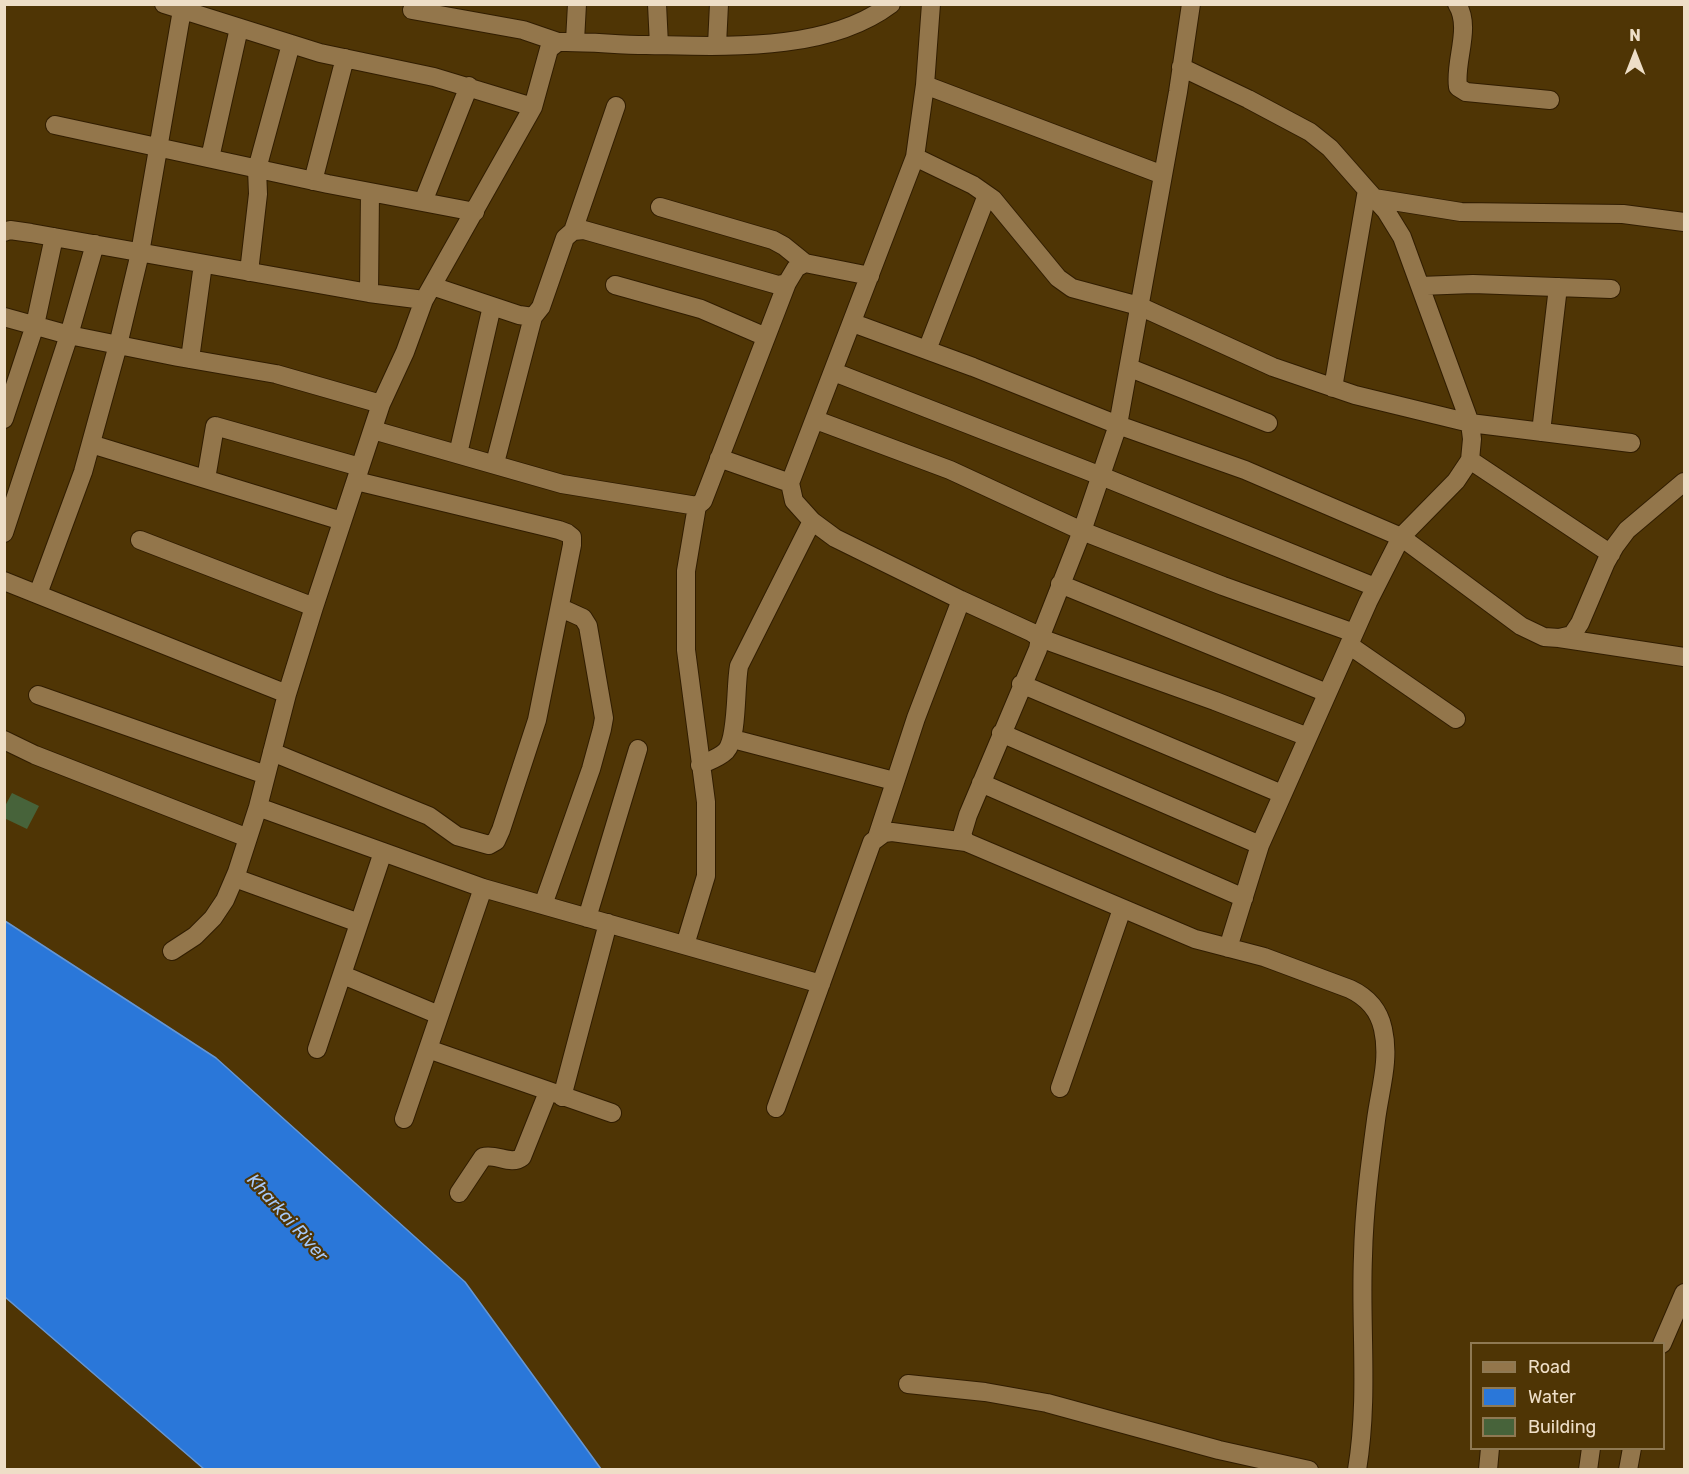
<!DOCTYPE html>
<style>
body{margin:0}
#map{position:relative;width:1689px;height:1474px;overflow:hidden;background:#4f3505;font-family:Rubik,sans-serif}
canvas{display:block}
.frame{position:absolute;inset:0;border:6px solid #eedec7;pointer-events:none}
.legend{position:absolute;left:1470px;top:1342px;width:195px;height:108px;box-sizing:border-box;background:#4f3505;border:2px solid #8f7953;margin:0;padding:8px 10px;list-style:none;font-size:18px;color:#eedec7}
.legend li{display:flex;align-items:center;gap:12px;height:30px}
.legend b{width:30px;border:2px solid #8f7953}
.north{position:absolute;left:1605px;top:24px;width:60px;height:60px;-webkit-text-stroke:4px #4f3505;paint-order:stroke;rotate:0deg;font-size:16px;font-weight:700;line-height:24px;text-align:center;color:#eedec7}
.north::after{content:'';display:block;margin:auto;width:21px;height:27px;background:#eedec7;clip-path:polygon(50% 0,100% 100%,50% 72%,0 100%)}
</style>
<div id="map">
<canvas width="1689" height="1474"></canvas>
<div class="frame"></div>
<ul class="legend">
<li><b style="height:8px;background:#93764b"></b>Road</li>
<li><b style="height:16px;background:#2a77d9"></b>Water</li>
<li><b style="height:16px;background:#47633a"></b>Building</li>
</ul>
<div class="north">N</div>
</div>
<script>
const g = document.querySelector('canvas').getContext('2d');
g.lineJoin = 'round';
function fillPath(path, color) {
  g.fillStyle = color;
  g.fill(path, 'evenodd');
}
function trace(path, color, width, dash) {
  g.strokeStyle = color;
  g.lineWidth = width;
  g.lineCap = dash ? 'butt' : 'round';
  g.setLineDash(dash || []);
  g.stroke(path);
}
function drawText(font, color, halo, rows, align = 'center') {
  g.font = font + ' Rubik,sans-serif';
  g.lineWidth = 4.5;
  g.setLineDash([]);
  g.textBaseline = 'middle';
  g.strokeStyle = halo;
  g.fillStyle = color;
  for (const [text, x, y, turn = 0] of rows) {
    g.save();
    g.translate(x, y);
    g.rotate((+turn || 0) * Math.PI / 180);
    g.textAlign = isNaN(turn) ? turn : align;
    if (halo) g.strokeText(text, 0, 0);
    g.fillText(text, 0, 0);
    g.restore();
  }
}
const water = new Path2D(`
 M5 921 216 1058 465 1282 601 1469H204L5 1297Z`);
const building = new Path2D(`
 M12 793 39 806 27 829 4 818V808Z`);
const minor = new Path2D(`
 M164 4 320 53 434 77 533 107
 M657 4 659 45
 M931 4 925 85 915 157 790 483 794 501 812 521 835 538 961 600 1031 632 1040 638 1038 649 968 815 962 835 966 842 1195 939 1264 957 1350 989C1367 997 1379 1010 1383 1029 1390 1060 1380 1089 1376 1120 1370 1165 1364 1210 1363 1256 1360 1327 1369 1398 1357 1470
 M1191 4 1178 92 1118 425 1082 531 1040 638 1215 701 1308 737
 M1457 4C1472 28 1454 61 1458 87L1466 92 1550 100
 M412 10 523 30 558 42
 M575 41 577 4
 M717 45 719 4
 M1181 67 1248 99 1310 132 1330 148 1367 190 1386 211 1402 237 1470 423 1472 439 1470 460 1456 481 1401 537 1368 602 1260 845 1228 948
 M925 85 1163 175
 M55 125 328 184 475 212
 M915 157 973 185 993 199 1058 278 1072 288 1139 306 1273 367 1355 395 1470 423 1631 443
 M210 158 239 28
 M313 181 345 58
 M1374 198 1461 212 1623 214 1684 222
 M423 202 469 86
 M660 207 773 240 784 246 805 263
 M573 231 616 106
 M4 232 10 230 31 233 369 293 424 300
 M249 272 258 194 257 169 291 44
 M615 285 701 309 766 337
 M432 286 519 315 533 317 541 307 565 238 573 231 584 230 778 285 787 283 796 268 805 263 870 276
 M1420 286 1473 284 1611 289
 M369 293 370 192
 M4 317 69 335 178 357 276 374 381 404
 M853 323 973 367 1118 425 1245 470 1401 537 1521 626 1544 637 1559 638 1572 635 1580 623 1606 562 1615 546 1627 530 1684 482
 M927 350 987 195
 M190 359 203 264
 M1130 368 1268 423
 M834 372 1101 476 1375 587
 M1333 388 1367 190
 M4 419 35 325 54 237
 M816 420 950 470 1082 531 1223 586 1354 633
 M373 430 562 484 697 506 703 501 787 283
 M1541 432 1558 287
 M91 444 342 521
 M458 454 492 306
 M719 458 790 483
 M1470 460 1611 554
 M495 463 533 317
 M206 479 215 426 360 467
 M4 533 69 335 95 244
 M140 540 314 607
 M4 581 287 694
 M1060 584 1327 693
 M38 594 83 472 118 345 140 253 182 10
 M1559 638 1684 657
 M1349 645 1456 719
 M1021 684 1282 794
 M38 695 266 775
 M1001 733 1260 845
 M733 739 894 781
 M4 740 35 755 248 838
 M272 752 429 816 457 836 489 845 496 841 501 830 537 720 572 545V537L567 533 559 530 356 481
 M700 765C709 761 719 758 726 751 738 738 735 687 739 666L812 521
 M981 783 1244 898
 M258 807 483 888 821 984
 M877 837 916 718 961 600
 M235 878 359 923
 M543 905 591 769 602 729 604 718 588 626 583 618 561 608
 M587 918 638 749
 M685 945 706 876V802L686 650V571L697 506
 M172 951 195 936 213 918 225 900 237 872 258 807 287 694 314 607 381 404 405 352 424 300 533 107 549 49 558 42C588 41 616 45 646 45 723 46 826 53 891 4
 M343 975 439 1015
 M317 1049 383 852
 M428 1049 612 1113
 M1060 1088 1122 909
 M562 1097 608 923
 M776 1108 872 842 884 833 892 832 966 842
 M404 1119 483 888
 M459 1193 483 1157C496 1153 511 1166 522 1157L548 1092
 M1662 1344 1684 1293
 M908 1384 985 1392 1047 1403 1219 1450 1309 1470
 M1488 1470 1490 1448
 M1588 1470 1591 1448
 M1628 1470 1632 1448`);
const waterNames = [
 ["Kharkai River",287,1218,48]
];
fillPath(water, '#2a77d9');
trace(water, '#6596d4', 1.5);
fillPath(building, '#47633a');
trace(minor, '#311d00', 20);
trace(minor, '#93764b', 18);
drawText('italic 18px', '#a5c8f9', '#4f3505', waterNames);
</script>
